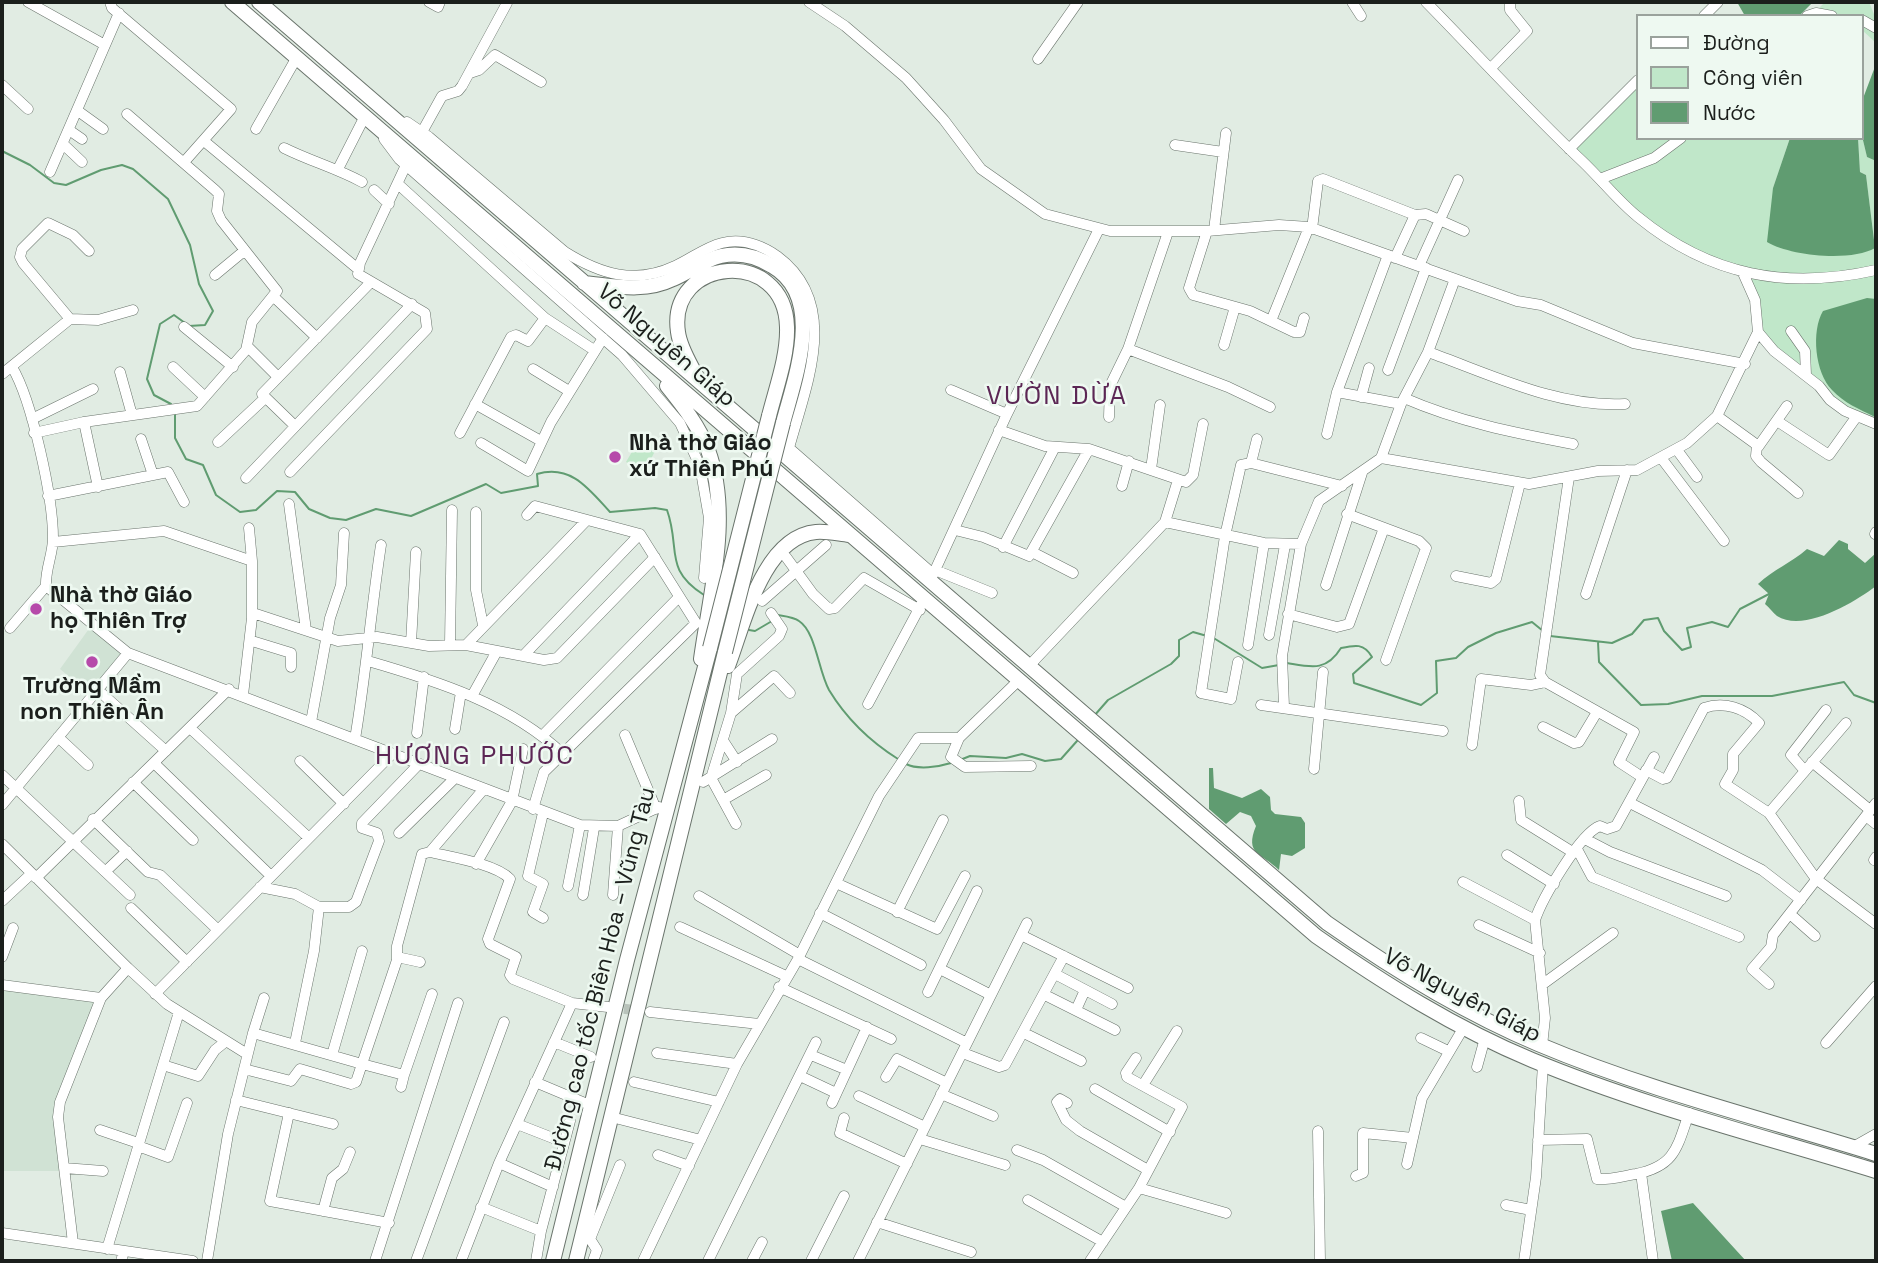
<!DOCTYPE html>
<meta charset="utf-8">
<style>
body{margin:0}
#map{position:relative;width:1878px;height:1263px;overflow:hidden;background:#e1ece3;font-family:"Space Grotesk",sans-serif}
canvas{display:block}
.frame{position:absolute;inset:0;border:4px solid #1b1f1c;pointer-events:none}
.legend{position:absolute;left:1636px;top:14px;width:228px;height:126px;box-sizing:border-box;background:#eef9f1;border:2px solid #9aa29c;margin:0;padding:9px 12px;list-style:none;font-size:21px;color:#1b1f1c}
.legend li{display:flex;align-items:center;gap:14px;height:35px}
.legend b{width:35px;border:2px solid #9aa29c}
</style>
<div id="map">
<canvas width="1878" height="1263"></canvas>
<div class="frame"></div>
<ul class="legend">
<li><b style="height:9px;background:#fff"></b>Đường</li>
<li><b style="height:19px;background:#c0e7c9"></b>Công viên</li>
<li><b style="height:19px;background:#609c71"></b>Nước</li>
</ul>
</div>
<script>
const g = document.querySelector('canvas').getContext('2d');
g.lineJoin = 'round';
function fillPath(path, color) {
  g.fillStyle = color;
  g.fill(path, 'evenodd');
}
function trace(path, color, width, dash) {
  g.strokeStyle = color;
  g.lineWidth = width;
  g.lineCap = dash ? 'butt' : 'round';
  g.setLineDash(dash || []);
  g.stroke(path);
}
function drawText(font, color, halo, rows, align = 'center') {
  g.font = font + ' "Space Grotesk",sans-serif';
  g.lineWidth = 5;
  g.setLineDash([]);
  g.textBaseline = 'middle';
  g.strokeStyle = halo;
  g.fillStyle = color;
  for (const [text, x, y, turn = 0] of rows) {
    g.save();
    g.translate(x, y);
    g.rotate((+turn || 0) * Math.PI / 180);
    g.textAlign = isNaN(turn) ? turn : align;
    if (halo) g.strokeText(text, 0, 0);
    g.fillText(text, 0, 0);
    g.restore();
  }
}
const built = new Path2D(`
 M91 626 125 653 91 695 60 669Z
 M2 988 98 1000 58 1102 62 1171H2Z`);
const green = new Path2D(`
 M1825 2H1869L1876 19V43L1862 30V16H1811Z
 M1638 82V138H1790L1773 188 1875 248 1866 175 1860 172 1858 138 1862 136 1867 157 1876 161V268L1784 277 1709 259 1638 215 1572 149Z
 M1876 272V422L1846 409 1776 349 1760 331 1747 276Z
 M640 438 657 447 644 473 626 462Z`);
const water = new Path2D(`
 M1737 2H1813L1799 16H1745Z
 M1876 64V161L1867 157 1862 136V101Z
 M1790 138H1858L1860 172 1866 175 1875 248C1851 262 1790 256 1767 242L1773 188Z
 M1867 298 1876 299 1875 417C1859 409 1844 403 1832 390 1815 373 1811 331 1823 311Z
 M1839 540 1848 544V549L1865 563 1876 553V586C1855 602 1804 633 1777 616 1773 613 1769 607 1765 604L1769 594 1758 584C1774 569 1791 563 1807 549L1824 556Z
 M1209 768H1213L1214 788 1242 798 1261 789 1270 797 1271 810 1275 814 1301 817 1305 823V848L1292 856 1281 854 1279 870C1262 853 1244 855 1256 826L1251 816 1240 812 1226 824 1209 809Z
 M1693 1203 1746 1261H1672L1661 1211Z`);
const stream = new Path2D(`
 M2 151 30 165 54 183 66 185 101 170 122 165 133 169 168 199 190 245 199 284 213 311 205 325 189 326
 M171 404 154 395 147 379 160 324 174 315 185 323
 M175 412V438L186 459 203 465 216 495 240 512 256 510 277 491 295 492 309 509 330 518 346 520 376 509 411 516 486 484 501 493 538 486 537 474C571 464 589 489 610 512L655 508 667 510C681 549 663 569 704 595
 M778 615C784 616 794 617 799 621 816 632 818 670 829 690 846 718 871 742 898 759
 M749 630 755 631 772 621
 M1550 636 1612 643 1632 634 1644 620 1658 618 1664 631 1682 650 1691 647 1687 628 1712 622 1728 627 1740 609 1769 594
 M1212 637 1262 668 1279 665
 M1598 642 1599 662 1641 705 1668 704 1702 696H1772L1844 682 1854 695 1876 703
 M1287 663C1311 667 1326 672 1341 648 1355 645 1364 643 1372 657L1353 674 1354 683 1421 705 1437 693 1436 661 1456 658 1468 647 1496 633 1532 622 1543 631
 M1094 716 1108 700 1171 664 1179 656V640L1193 632 1207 636
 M960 760 970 756 1006 758 1022 754 1045 761 1061 759 1077 741
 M906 764C918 770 938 767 951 763`);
const minorTunnel = new Path2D(`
 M609 1007 643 1011`);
const minor = new Path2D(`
 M28 2 105 45
 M110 2 112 8 231 109 185 161
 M429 2 438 7 440 2
 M809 2 845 26 906 78 944 120 981 169 1045 214 1110 231H1207L1279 225 1309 227 1517 301 1541 305 1633 343 1745 364
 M1352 2 1361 16
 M1426 2C1478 55 1528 110 1582 161 1601 179 1618 201 1638 217 1710 276 1787 290 1876 270
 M1704 16 1718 2
 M1807 16 1816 13 1832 16
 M1862 20 1876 28
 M1038 59 1078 2
 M1491 68 1527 31 1510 10V2
 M470 73 479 70 495 55 541 82
 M2 85 28 109
 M78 111 103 129
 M407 122 429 137 565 252C600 274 635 285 675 266 691 259 705 247 722 243 742 238 761 245 777 256 842 304 806 385 789 448L933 574
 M256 129 297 57
 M69 130 82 139
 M422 132 442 96 458 91 462 86 507 3
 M384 139 399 159 622 355 680 423 700 466 709 518 704 578
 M204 141 358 269
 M63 144 82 162
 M1175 145 1223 152
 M284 148C310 161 336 168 362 182
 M1569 149 1638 80
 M338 169 365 116
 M50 172 119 13
 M1600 179 1654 158 1681 138
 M398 184 545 318 594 350
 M374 190 389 204
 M1312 229 1318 181 1323 179 1415 215 1426 214 1464 231
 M1214 230 1226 133
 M1207 231 1189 288 1193 295 1250 311 1294 332H1300L1304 318
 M1168 232 1128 349 1228 387 1270 407
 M1395 258 1415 215
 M1419 266 1458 180
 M1743 273 1755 300 1758 332 1774 351 1819 386 1830 400 1845 411 1876 424
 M215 275 244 251
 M274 297 317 338
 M70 319 98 320 133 310
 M1271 321 1309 227
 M184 327 233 367
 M1791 331 1805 351 1806 375
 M1224 345 1235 307
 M247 346 278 377
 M1428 352C1490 374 1558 408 1625 404
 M12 367C32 400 53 498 53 538 53 554 45 570 46 586L128 653 580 825 618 826 659 807
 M173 367 205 397
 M533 369 569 391
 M1388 370 1426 268
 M120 372 132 415
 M2 374 70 319 23 263 20 257 22 249 48 223 73 235 89 251
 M951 390 1007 414
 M1337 392 1401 404
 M1361 397 1369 368
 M1404 398C1459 422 1515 433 1573 444
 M475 404 541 441
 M1717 416 1757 445 1756 456 1761 462 1798 493
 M1109 417 1110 386 1128 349
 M32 419 93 389
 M1777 421 1829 455 1857 416
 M84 422 98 487
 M295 426 262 394 370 283
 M999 430 1045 446 1089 449 1186 482 1193 475 1203 424
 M34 433 84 422 197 406 246 350 252 322 277 291 221 220 217 211 219 194 215 190 127 114
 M460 433 511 337 516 335 528 341 545 318
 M1327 434 1337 392 1388 255
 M141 439 153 475
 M1257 439 1251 463 1342 486
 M218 442 264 399
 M481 443 528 471 551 422 603 338
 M1758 447 1787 406
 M1677 450 1697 477
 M1381 458 1529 484 1598 471 1637 470 1687 443 1717 416 1758 332
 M1662 459 1724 541
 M1151 469 1160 405
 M290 472 427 329 425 313 358 274 360 263 406 165
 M1569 477 1540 675 1545 682 1634 732 1619 762 1642 777
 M246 478 412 304
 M1122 486 1129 461
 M48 496 168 472 184 502
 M289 504 306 630
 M476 512V590L483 625
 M1347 514 1419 541 1426 548 1386 660
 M527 515 535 506 640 534 696 623 544 772 533 809
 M1165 522 1178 480
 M249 528 252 561
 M955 530 983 537 1029 556 1089 449
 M1875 534 1876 532
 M53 542 164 531 252 561V618
 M1003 547 1055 447
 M1032 552 1073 573
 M786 557 813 594 829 609 835 608 864 578 920 610
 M935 570 992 593
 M1456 576 1491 583 1496 579 1520 483
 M931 579 1007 414 1099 229
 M1326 585 1362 473
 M1586 594 1627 470
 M762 601 826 545
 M1288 614 1337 627 1349 624 1384 528
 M10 628 46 586
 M1269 635 1285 545
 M252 641 291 653V667
 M411 643 416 552
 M450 644 452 510
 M466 645 544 660 557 658 655 557
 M1248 645 1264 543
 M523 656 640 534
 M368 661C437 681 510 704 563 754
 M1238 662 1231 699 1201 693 1225 536 1241 465 1251 463
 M1028 667 1165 522 1264 543 1301 544 1319 501 1381 458 1401 404 1428 352 1455 279
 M98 690 166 751
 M243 695 252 618 256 614 338 641 377 637 429 646 466 645 585 522
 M472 696 497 651
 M868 704 922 603
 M1261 705 1443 731
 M1284 707 1282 656 1301 544
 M731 713 774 676 790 693
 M311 722 330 618 341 585 344 533
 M1543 727 1574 743 1579 742 1597 712
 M190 728 309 838
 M455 729 461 692
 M417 733 424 677
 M543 735 679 597
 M625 735 656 809
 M58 737 88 765
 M959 738 951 757 965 767 1031 766
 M355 739C366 674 371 610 381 545
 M724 742 737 762
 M1472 745 1481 679 1531 685 1545 682
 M300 761 344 804
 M1812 762 1870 810
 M154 763 271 876
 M1314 769 1323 672
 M1646 770 1663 779 1667 778 1704 708C1724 701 1745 708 1759 723L1733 754V770L1725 784 1769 813 1816 879 1876 924
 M1805 771 1791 755 1826 710
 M2 775 130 895
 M133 782 193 840
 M703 782 772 739
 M483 790 430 852C451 857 496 864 510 879L488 939 490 944 516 957 510 975 513 979 572 1003 608 1007
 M723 800 766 775
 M1519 801 1521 820 1574 853
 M1630 803 1762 870 1801 900
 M2 805 128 653
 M543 813 528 876 543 884 533 912 543 918
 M1769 813 1846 723
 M1866 816 1876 824
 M93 819 148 872 160 875 218 930
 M736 824 711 778 731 713 737 674 779 636 782 629 771 613
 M399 833 454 779
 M1585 839 1610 852 1726 896
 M2 844 128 968 101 998
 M1577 849 1592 877 1739 937
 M1507 855 1554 884
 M1874 860 1876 857
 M476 864 512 801 523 749
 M106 871 127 851
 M36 878 229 689
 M1463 882 1535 920
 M836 883 937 929 965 876
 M568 886 580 825
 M260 887 295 894 319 907 314 951 295 1043
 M583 895 594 828
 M613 895 618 826
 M699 896 800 955
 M2 901 31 874
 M319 907H349L356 902 379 841 377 833 362 828V823L418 765
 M131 908 187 962
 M897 912 943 820
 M820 913 921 965
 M1790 914 1815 936
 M1479 925 1540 953
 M680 927 786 976
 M1021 935 1128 988
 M2 957 13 928
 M397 957 420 962
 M798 959 967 1043
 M128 968 167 1004 247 1054
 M1055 974 1112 1004
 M1543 984 1613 933
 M1769 984 1752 969 1771 947 1773 935 1876 803
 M2 985 101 998 60 1102 58 1117 73 1243
 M779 987 891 1039
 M928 992 977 891
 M155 994 392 754
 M991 995 1027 923
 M1045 995 1115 1030
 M1076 1010 1085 990
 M650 1012 759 1024
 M253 1033 264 998
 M1024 1033 1081 1061
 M1421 1038 1448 1051
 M554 1042 591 1057
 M1826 1043 1876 986
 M1542 1046 1545 1018 1535 920C1542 899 1580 833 1600 826L1607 829 1616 826 1654 757
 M657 1053 737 1064
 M963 1053 999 1067 1005 1065 1064 956
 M332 1055 362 951
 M811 1055 847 1070
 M163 1065 198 1076 215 1050 225 1042
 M1477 1067 1485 1038
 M244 1069 291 1081 300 1069 351 1084 356 1082 362 1064 404 1075 432 994
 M800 1076 836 1093
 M886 1077 897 1059 947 1083
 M535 1082 585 1103
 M634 1082 719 1102
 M1143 1085 1177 1031
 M401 1087 404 1075
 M1095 1089 1170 1132
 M941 1094 993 1116
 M859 1096 925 1127
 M236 1100 333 1124
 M832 1103 867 1027
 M1067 1103 1060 1099 1057 1102 1066 1120 1080 1131 1148 1170
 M289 1113 270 1201 389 1223
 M844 1118 840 1133 907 1164
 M619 1119 701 1140
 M517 1124 563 1142
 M100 1130 138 1143
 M1318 1131 1320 1261
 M920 1139 1005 1165
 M1538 1140 1587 1139 1597 1179C1610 1180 1623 1176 1636 1174 1675 1166 1677 1148 1689 1113
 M138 1146 168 1157 187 1103
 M1853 1147 1876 1134
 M1017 1150 1043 1160 1126 1207
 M658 1155 689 1166
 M499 1163 572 1003
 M1407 1164 1422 1098 1464 1027
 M64 1168 103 1171
 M1641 1173 1653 1261
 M1356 1176 1363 1173V1133L1413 1138
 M1139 1188 1226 1213
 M1028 1200 1103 1242
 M1506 1205 1531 1210
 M481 1207 541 1231 570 1121
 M323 1211 332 1178 343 1169 350 1152
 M877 1222 971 1252
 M2 1233 193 1261
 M107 1249 179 1012
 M121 1261 124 1251
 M207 1261 228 1134 253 1033 362 1064 397 960V946L422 854 430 852
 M375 1261 458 1003
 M416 1261 504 1022
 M461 1261 499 1163 553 1187
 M536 1261 541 1231
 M593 1261 597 1250 590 1239 620 1165
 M643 1261 737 1064 798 959 879 796 918 738H959L1018 681
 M708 1261 816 1042
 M752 1261 762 1242
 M811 1261 844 1196
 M858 1261 991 995 940 969
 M1090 1261 1139 1188 1182 1107 1127 1077 1126 1073 1136 1058
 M1524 1261 1536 1177 1543 1064`);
const highway = new Path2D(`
 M232 2 1316 936C1385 984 1455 1028 1532 1060 1643 1106 1762 1136 1876 1171
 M259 2 1327 923C1394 970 1462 1012 1538 1044 1647 1090 1764 1119 1876 1154
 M584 283C615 286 644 293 673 279 690 272 703 260 721 256 739 252 756 256 772 266 826 297 795 377 783 423
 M697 377C690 363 680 348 678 332 667 257 785 246 787 327 788 356 776 388 769 416
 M667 386C683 406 699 426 708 450 732 515 710 593 701 659
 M728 666C744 624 763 537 816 532 827 531 839 534 849 535
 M553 1261 627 960 710 648
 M576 1261 725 652`);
const highwayBridge = new Path2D(`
 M710 648 769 416
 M725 652 783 423`);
const markers = [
 [615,457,7,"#b64aaa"],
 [36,609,7,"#b64aaa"],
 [92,662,7,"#b64aaa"]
];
const streetNames = [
 ["Võ Nguyên Giáp",666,346,41],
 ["Đường cao tốc Biên Hòa – Vũng Tàu",601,979,-76],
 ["Võ Nguyên Giáp",1462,996,28]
];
const poiNames = [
 ["Nhà thờ Giáo",629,444],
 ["xứ Thiên Phú",629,470],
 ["Nhà thờ Giáo",50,596],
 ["họ Thiên Trợ",50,622],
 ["Trường Mầm",92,687,"center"],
 ["non Thiên Ân",92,713,"center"]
];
const quarterNames = [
 ["VƯỜN DỪA",1057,397],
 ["HƯƠNG PHƯỚC",475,757]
];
fillPath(built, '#d0e2d4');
fillPath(green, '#c0e7c9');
fillPath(water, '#609c71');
trace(stream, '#609c71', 2);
trace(minorTunnel, '#b9c3bb', 10, [10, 5]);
trace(minor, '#6a746c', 11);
trace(highway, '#6a746c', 16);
trace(minor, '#fff', 10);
trace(highway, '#fff', 14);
trace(highwayBridge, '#6a746c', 16, []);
trace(highwayBridge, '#fff', 14);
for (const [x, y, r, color] of markers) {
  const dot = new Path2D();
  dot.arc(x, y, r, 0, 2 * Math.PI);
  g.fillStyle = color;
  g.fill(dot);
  trace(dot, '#eef9f1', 2.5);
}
drawText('23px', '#1b1f1c', '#eef9f1', streetNames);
drawText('bold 23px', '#1b1f1c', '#eef9f1', poiNames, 'left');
g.letterSpacing = '2px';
drawText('26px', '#5c2755', '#eef9f1', quarterNames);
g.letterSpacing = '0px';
</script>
